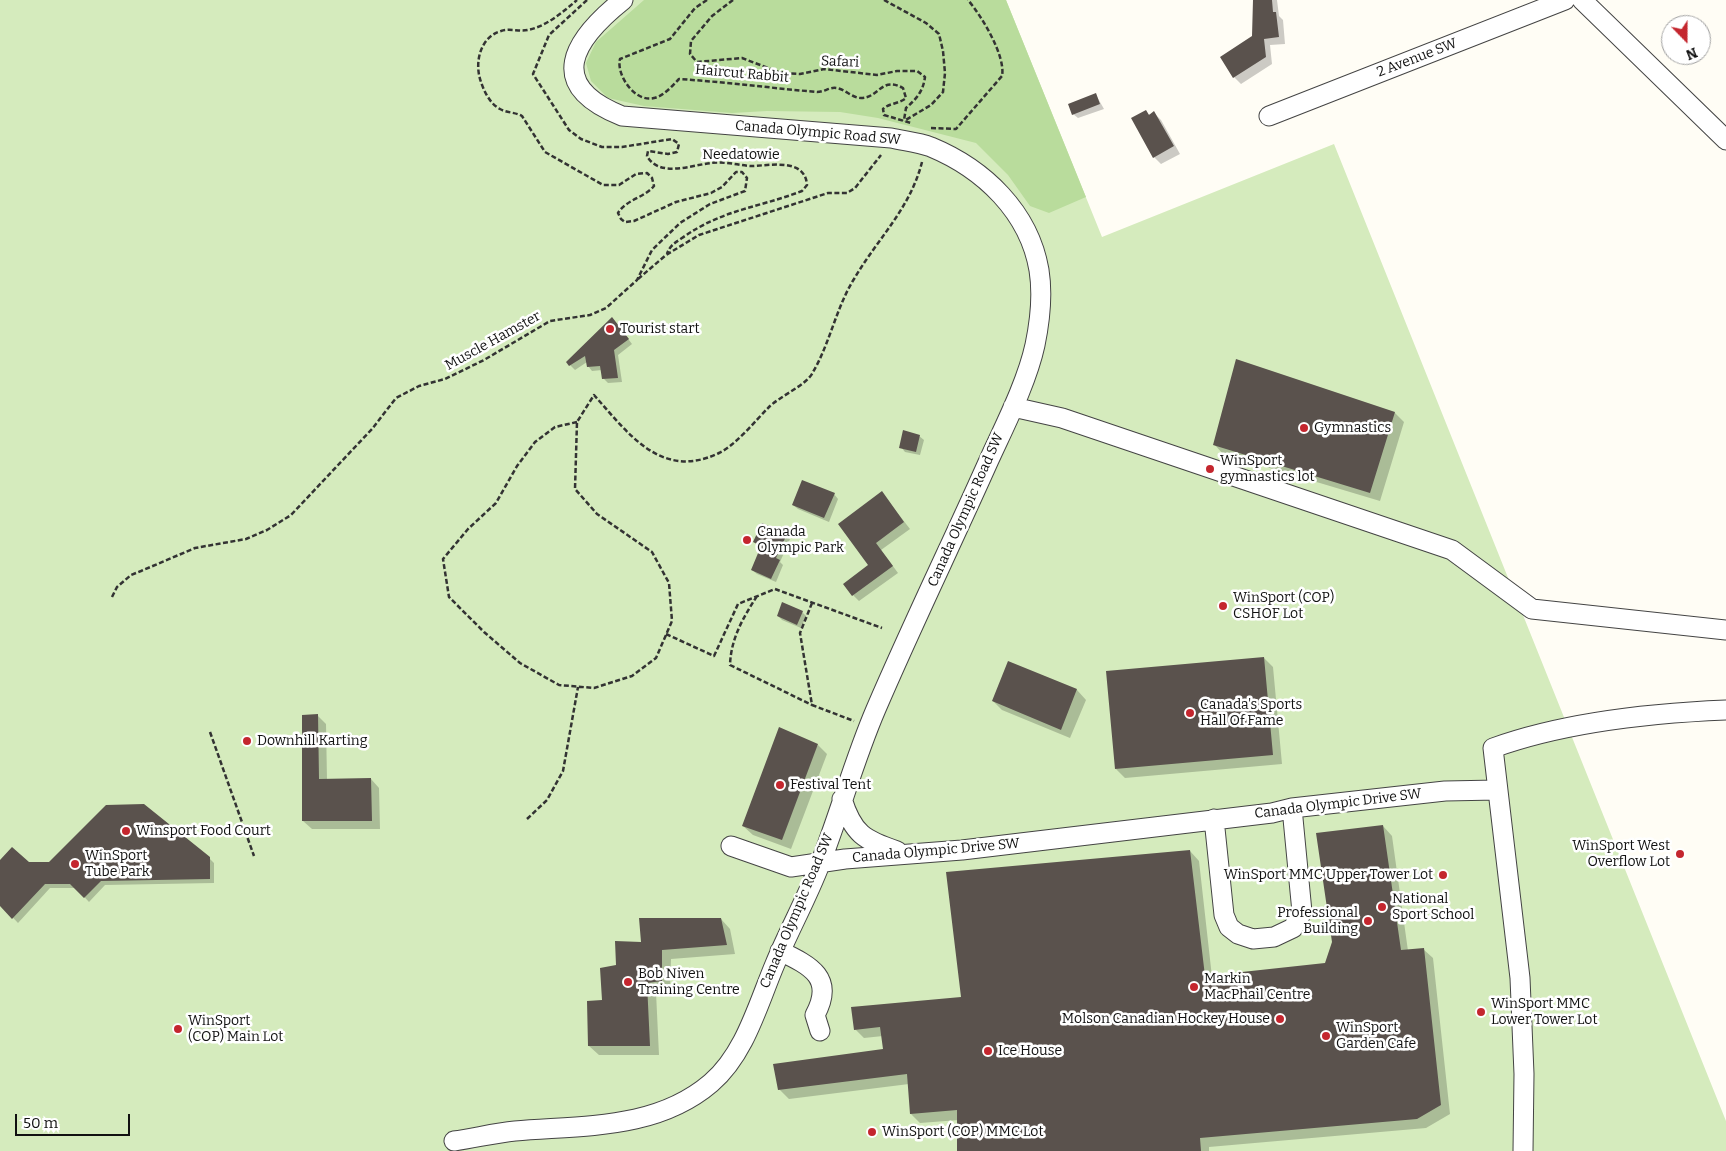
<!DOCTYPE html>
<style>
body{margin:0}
#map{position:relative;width:1726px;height:1151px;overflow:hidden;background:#fffdf5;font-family:Bitter,serif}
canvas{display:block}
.north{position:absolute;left:1661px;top:15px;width:50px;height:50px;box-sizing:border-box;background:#fff;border:1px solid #a0a0a0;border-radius:50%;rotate:158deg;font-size:14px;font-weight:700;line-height:20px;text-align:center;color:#111}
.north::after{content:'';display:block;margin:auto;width:18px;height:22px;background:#c4262e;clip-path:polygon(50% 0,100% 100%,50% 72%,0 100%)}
.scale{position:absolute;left:15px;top:1114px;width:115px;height:22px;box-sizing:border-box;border:2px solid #111;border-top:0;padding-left:6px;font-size:15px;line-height:18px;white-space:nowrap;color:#111;-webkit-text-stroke:4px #fff;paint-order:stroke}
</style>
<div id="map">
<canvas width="1726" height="1151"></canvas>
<div class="north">N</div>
<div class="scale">50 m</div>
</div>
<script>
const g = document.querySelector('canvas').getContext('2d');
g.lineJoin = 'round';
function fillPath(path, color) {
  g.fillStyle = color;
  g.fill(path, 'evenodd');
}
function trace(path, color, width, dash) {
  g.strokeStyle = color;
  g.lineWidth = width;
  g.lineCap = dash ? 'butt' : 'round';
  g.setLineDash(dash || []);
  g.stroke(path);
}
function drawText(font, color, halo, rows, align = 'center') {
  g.font = font + ' Bitter,serif';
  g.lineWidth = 5;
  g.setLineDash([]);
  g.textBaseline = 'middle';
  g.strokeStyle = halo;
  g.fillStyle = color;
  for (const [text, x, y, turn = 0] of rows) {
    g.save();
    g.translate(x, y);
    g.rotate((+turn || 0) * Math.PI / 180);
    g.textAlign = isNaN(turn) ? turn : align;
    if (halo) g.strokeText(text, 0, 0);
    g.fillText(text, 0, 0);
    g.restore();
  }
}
const green = new Path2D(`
 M0 0H1006L1102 237 1334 144 1726 1121V1151H0Z`);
const forest = new Path2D(`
 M644 0H1006L1086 197 1049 213 1030 206 1008 175 976 143 878 118 840 112 767 111 732 113 644 106 608 98 591 81 586 63 596 42Z`);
const shadow = new Path2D(`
 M1254 0H1277L1279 16 1283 20 1285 44 1270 45 1272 64 1241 84 1234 77 1254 36Z
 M1096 95 1104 109 1078 118 1073 114Z
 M1154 113 1161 120 1180 154 1161 164 1154 157 1133 119Z
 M616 323 632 344 618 355 622 382 608 383 604 379 602 370 592 371 588 366 587 362 575 370 567 362Z
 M1237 361 1395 413 1404 422 1380 501 1223 454 1214 444Z
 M919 436 924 440 920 455 905 452 901 447Z
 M882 493 910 529 881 550 898 573 859 601 853 595 870 566Z
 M834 494 838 499 829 522 798 509 793 505Z
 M786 535 790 539 780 562 783 565 776 582 757 574 752 570 762 548 755 542Z
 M802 612 806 616 801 628 782 620 778 616Z
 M1264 658 1273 667 1282 764 1125 778 1116 769Z
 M1009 663 1077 690 1086 700 1070 738 1002 710 993 701Z
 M318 716 326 724 327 780 371 779 379 788 380 829H312L303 821Z
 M818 745 827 754 791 849 753 835 743 826Z
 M1383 826 1392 836 1408 951 1423 949 1433 958 1450 1114 1426 1128 1209 1147V1151H958L959 1120 920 1123 911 1114 909 1084 789 1099 779 1089 885 1050 883 1036 864 1038 855 1029 962 998 1190 851 1199 861 1212 977 1326 964Z
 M209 858 214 863V883L105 885 89 902 76 888H50L18 923 0 904V861L29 863Z
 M721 919 730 929 735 954 671 959 670 990 656 992 659 1055H599L589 1046 617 966 642 943Z`);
const building = new Path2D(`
 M1253 0H1272L1273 12H1276L1279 37 1264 39 1266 57 1233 78 1220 57 1252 36Z
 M1096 93 1100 104 1072 115 1068 104Z
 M1146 110 1149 115 1154 111 1174 146 1153 158 1131 118Z
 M612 317 629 339 614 350 618 378 602 379 600 366 587 367 585 356 569 366 566 362Z
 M1236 359 1395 412 1370 493 1213 445Z
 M903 430 920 435 916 452 899 448Z
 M802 480 835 493 824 518 792 505Z
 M882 491 904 522 876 543 893 566 852 596 843 584 868 565 838 524Z
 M762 523 787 534 776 558 780 560 771 579 751 570 761 546 753 542Z
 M782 602 803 611 797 625 777 616Z
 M1264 657 1273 755 1115 769 1106 671Z
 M1008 661 1077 689 1061 730 992 701Z
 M318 714 319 779 371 778 372 821H302V715Z
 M779 727 818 744 782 840 742 826Z
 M144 804 210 857V879L101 881 84 898 70 884H45L12 919 0 906V860L12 847 29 862H49L106 805Z
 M1383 825 1401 950 1424 948 1441 1105 1417 1119 1200 1138 1201 1151H957V1110L910 1114 907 1074 778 1090 773 1064 883 1049 880 1027 854 1030 851 1007 961 997 946 872 1190 850 1205 976 1325 963 1332 942 1316 833Z
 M639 918H721L727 945 662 950V981L647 983 650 1046H588L587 1001 602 1000 600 968 616 965 615 941 641 942Z`);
const path = new Path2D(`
 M587 0 549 35 533 74 569 130 581 139 602 147H622L672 139 679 144 677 152 668 154 648 151 647 156C659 178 692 165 711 163 724 161 737 165 750 166 769 166 805 157 807 185L802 191C758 208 723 209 682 238 675 243 670 245 667 254
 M707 0 695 8 670 39 620 59C616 75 635 103 654 98 664 96 672 86 679 79 725 82 771 88 817 92 824 92 830 87 836 88 845 89 852 98 861 98 879 98 881 76 903 88L906 98C899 104 889 103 883 109L884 115 911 123
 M733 0 712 16 691 41 690 54 697 62 742 58 781 73 800 74 824 69 877 75 897 71H917L925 77C923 92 916 99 906 108L904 120
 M884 0 926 23 939 34 943 51 945 73 943 92 931 105 904 121
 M931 128 956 129 1002 76C1006 56 981 15 968 0
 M638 279 666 255 699 235 828 193H847L855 188 881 155
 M577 422 555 427 535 442 517 466 496 503 468 529 443 559 449 597 484 632 520 663 559 685 594 688 632 676 656 658 672 621 669 583 652 552 597 514 575 489 577 422 594 395C628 433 661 481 719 453 736 445 755 421 769 407 780 396 807 385 813 372 830 343 836 308 854 279 878 238 910 209 922 162
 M757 596C743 618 731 638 730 665L812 705
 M112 597 117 587 131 575 141 571 195 548 246 539 267 530 291 515 372 429 396 398 419 386 445 379 484 360 550 321 590 315 606 308 637 280 652 250 680 223 710 204 745 191 747 178 742 172H736L722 187 711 193 676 202 634 221 625 222 621 219 618 213C627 199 644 198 654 186L652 178 647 173 636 174 619 185H603L545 152 522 116C515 112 507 113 500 109 490 104 484 91 481 82 474 63 480 37 501 31 510 28 519 32 528 30 547 26 563 12 577 0
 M812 603 800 633 812 705 854 721
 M666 634 714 656 738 604 775 589 882 628
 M210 732 254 856
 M527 819 547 800 563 771 578 687`);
const minor = new Path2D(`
 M1582 0 1726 140
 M1269 116 1565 0
 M1013 407 1062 418 1452 550 1532 609 1726 630
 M842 799C853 834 864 840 897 851
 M1214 819 1224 915 1229 927 1238 934 1253 939 1274 937 1293 928 1302 912 1292 808
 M731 846 791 867 845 859 962 850 1272 813 1292 808 1445 791 1497 790
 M780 951C811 966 835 978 815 1015L820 1031
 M454 1141C475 1138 495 1133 515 1131 583 1125 656 1130 711 1083 745 1054 758 1004 775 964 789 930 807 898 820 864 840 813 854 760 876 709 912 625 952 543 989 460 1005 425 1027 382 1035 345 1040 321 1043 295 1039 270 1029 212 984 169 931 147 918 142 904 141 891 138L622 116C544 85 573 40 623 0
 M1523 1151 1524 1074 1520 978 1493 748C1562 723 1653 713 1726 710`);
const markers = [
 [610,329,5,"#c4262e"],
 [1304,428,5,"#c4262e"],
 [1210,469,5,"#c4262e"],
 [747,540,5,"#c4262e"],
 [1223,606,5,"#c4262e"],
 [1190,713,5,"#c4262e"],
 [247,741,5,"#c4262e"],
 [780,785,5,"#c4262e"],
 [126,831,5,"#c4262e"],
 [1680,854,5,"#c4262e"],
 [75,864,5,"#c4262e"],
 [1443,875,5,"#c4262e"],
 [1382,907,5,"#c4262e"],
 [1368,921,5,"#c4262e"],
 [628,982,5,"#c4262e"],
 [1194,987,5,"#c4262e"],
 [1481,1012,5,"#c4262e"],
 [1280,1019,5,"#c4262e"],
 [178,1029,5,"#c4262e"],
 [1326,1036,5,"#c4262e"],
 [988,1051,5,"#c4262e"],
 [872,1132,5,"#c4262e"]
];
const streetNames = [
 ["2 Avenue SW",1417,58,-21],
 ["Safari",840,62,2],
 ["Haircut Rabbit",742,74,5],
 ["Canada Olympic Road SW",818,133,5],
 ["Needatowie",741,155],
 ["Muscle Hamster",493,341,-29],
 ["Canada Olympic Road SW",966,510,-66],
 ["Canada Olympic Drive SW",1338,804,-7],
 ["Canada Olympic Drive SW",936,851,-5],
 ["Canada Olympic Road SW",797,911,-67]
];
const poiNames = [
 ["Tourist start",620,329],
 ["Gymnastics",1314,428],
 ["WinSport",1220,461],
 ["gymnastics lot",1220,477],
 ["Canada",757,532],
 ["Olympic Park",757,548],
 ["WinSport (COP)",1233,598],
 ["CSHOF Lot",1233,614],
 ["Canada's Sports",1200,705],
 ["Hall Of Fame",1200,721],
 ["Downhill Karting",257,741],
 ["Festival Tent",790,785],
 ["Winsport Food Court",136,831],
 ["WinSport West",1670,846,"right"],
 ["Overflow Lot",1670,862,"right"],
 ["WinSport",85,856],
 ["Tube Park",85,872],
 ["WinSport MMC Upper Tower Lot",1433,875,"right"],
 ["National",1392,899],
 ["Sport School",1392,915],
 ["Professional",1358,913,"right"],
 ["Building",1358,929,"right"],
 ["Bob Niven",638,974],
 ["Training Centre",638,990],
 ["Markin",1204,979],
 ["MacPhail Centre",1204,995],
 ["WinSport MMC",1491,1004],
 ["Lower Tower Lot",1491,1020],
 ["Molson Canadian Hockey House",1270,1019,"right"],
 ["WinSport",188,1021],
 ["(COP) Main Lot",188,1037],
 ["WinSport",1336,1028],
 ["Garden Cafe",1336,1044],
 ["Ice House",998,1051],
 ["WinSport (COP) MMC Lot",882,1132]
];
fillPath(green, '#d5ebbd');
fillPath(forest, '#b9dc9c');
fillPath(shadow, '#0003');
fillPath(building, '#5a524d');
trace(minor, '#444', 21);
trace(path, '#333', 2.5, [5, 2.5]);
trace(minor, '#fff', 19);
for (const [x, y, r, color] of markers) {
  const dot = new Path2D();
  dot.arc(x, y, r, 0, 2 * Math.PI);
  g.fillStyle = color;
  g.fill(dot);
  trace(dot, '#fff', 2);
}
drawText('14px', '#111', '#fff', streetNames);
drawText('14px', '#111', '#fff', poiNames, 'left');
</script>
